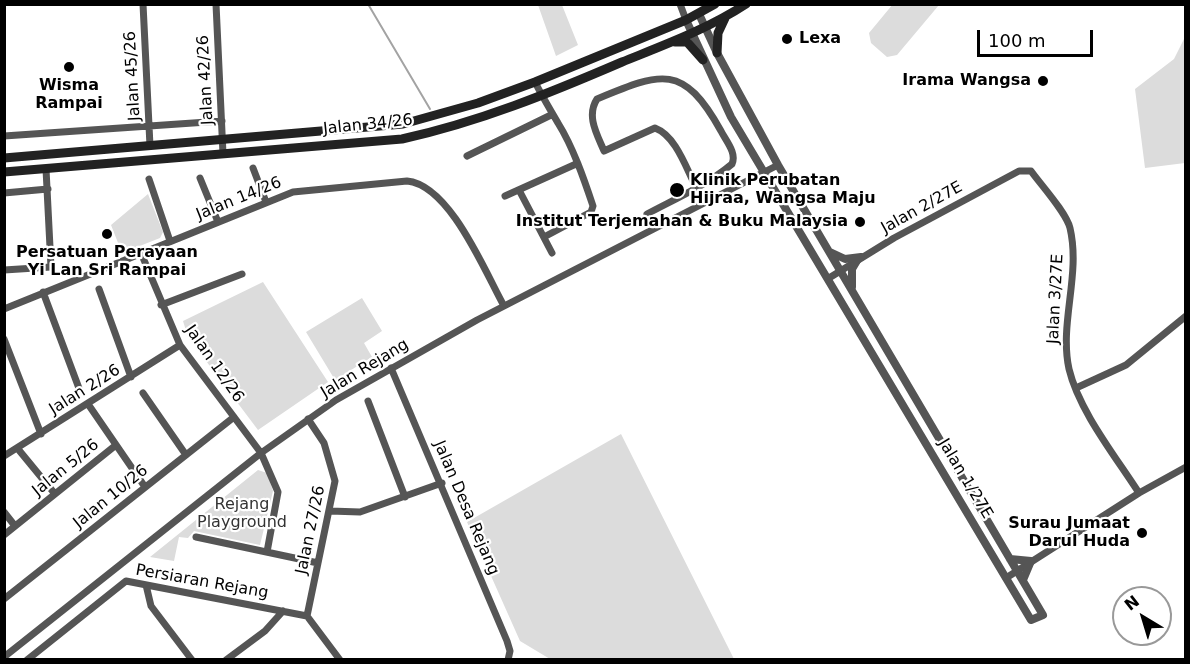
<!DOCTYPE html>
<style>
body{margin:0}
#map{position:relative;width:1190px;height:664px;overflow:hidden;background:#fff;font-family:"DejaVu Sans",sans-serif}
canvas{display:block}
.frame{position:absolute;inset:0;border:6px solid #000;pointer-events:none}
.north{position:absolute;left:1112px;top:586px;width:60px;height:60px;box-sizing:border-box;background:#fff;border:2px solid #999;border-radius:50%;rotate:322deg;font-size:16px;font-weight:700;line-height:24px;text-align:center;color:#000}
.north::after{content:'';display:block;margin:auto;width:21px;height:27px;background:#000;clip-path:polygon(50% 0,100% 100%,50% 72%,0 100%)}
.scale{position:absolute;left:977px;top:30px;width:116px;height:27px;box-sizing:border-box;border:3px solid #000;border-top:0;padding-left:8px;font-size:18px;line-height:21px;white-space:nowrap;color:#000;-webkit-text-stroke:4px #fff;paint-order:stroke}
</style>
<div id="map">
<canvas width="1190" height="664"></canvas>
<div class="frame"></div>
<div class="north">N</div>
<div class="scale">100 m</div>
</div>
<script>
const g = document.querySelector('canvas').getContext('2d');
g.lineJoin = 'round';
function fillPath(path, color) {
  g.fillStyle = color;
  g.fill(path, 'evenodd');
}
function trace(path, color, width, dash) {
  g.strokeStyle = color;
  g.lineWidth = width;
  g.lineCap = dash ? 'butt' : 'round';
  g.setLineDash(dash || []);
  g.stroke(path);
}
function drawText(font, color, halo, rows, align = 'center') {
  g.font = font + ' "DejaVu Sans",sans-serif';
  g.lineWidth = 4.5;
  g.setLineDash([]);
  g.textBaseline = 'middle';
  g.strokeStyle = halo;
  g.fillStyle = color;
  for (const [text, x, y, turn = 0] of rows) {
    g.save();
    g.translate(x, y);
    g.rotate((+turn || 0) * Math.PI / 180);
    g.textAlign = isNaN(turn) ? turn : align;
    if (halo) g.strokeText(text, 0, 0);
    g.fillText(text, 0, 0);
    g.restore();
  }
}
const green = new Path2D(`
 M893 4 939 5 897 55 887 57 871 43 869 33Z
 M538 5H562L578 45 556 56Z
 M1185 37V163L1145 168 1135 89 1174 59Z
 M148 194 163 232 160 238 122 253 111 225Z
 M263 282 328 382 258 430 188 337 183 321Z
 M362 298 382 331 364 343 372 357 335 380 306 332Z
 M621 434 734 659H550L520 641 467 522Z
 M258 470 267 473 273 491 260 545 194 531 188 538 179 537 174 561 150 557Z`);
const stream = new Path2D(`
 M368 4 430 109`);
const minor = new Path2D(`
 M143 4 150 146
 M216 4 223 154
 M680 4 686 20
 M535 82C543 98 550 109 558 123 573 147 584 179 593 206L591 212 544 237
 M4 136 222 121
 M467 156 551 115
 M253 168 266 202
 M200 178 218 222
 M149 179 170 241
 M519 190 552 253
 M4 193 48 189
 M505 196 576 164
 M647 214C675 199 707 185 732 164 737 153 726 141 721 131 683 63 662 72 597 99 586 116 597 134 604 151L655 128C676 136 686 168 696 187
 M141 253 180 345 261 453 278 492 267 552
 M4 270 51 267 46 169
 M829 278 894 238 1019 171H1031C1041 185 1066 212 1070 228 1081 275 1059 323 1069 369 1079 411 1116 457 1139 493
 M99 289 131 377
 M43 292 80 391
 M161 305 242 274
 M4 309 293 192 407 181C450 185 485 272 504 306
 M4 339 41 434
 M391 368 507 641 510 651 508 660
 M1076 388 1126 365 1186 316
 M143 393 186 455
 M368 401 405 497
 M88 404 145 487
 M18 449 55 494
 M4 456 180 345
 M330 511 360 512 442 483
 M4 512 15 526
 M4 535 116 445
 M196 537 318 563
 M1006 578 1139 493 1186 467
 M146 585 151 606 192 660
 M4 599 234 417
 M307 616 335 481 324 443 308 419
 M4 657 261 453 336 400 477 320 778 165
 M27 660 126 581 307 616 340 660
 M226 660 265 631 283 611`);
const tertiary = new Path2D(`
 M686 20 731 117 1031 620 1043 615 778 165 717 53 699 14
 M830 252 845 259 861 257
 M852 287V269L858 259
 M1010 559 1031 561 1023 580`);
const secondary = new Path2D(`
 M675 42H687L703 60
 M717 53 718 33 725 18
 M4 158 403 124 478 103 535 82 686 20 715 4
 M4 172 402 139C479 122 550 93 622 62 664 45 708 29 746 4`);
const markers = [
 [787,39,6,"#000"],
 [69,67,6,"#000"],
 [1043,81,6,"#000"],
 [677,190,8,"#000"],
 [860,222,6,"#000"],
 [107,234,6,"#000"],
 [1142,533,6,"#000"]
];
const poiNames = [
 ["Lexa",799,39,"left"],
 ["Irama Wangsa",1031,81],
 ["Wisma",69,86,"center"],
 ["Rampai",69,104,"center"],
 ["Klinik Perubatan",690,181,"left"],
 ["Hijraa, Wangsa Maju",690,199,"left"],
 ["Institut Terjemahan & Buku Malaysia",848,222],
 ["Persatuan Perayaan",107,253,"center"],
 ["Yi Lan Sri Rampai",107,271,"center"],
 ["Surau Jumaat",1130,524],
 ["Darul Huda",1130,542]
];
const streetNames = [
 ["Jalan 45/26",133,76,-93],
 ["Jalan 42/26",206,80,-93],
 ["Jalan 34/26",368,125,-6],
 ["Jalan 14/26",239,199,-22],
 ["Jalan 2/27E",922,208,-29],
 ["Jalan 3/27E",1056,299,-87],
 ["Jalan 12/26",214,364,55],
 ["Jalan Rejang",365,369,-31],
 ["Jalan 2/26",85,390,-32],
 ["Jalan 5/26",66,468,-39],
 ["Jalan 1/27E",965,479,59],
 ["Jalan 10/26",111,497,-39],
 ["Jalan Desa Rejang",466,508,67],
 ["Jalan 27/26",311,530,-78],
 ["Persiaran Rejang",202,582,10]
];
const parkNames = [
 ["Rejang",242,505],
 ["Playground",242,523]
];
fillPath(green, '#dcdcdc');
trace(stream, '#a3a3a3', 2);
trace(minor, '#555', 7);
trace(tertiary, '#555', 8);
trace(secondary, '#222', 9);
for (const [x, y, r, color] of markers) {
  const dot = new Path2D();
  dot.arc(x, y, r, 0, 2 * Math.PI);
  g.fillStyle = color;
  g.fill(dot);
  trace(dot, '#fff', 2);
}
drawText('bold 16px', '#000', '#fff', poiNames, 'right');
drawText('16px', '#000', '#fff', streetNames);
drawText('16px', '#333', '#fff', parkNames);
</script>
